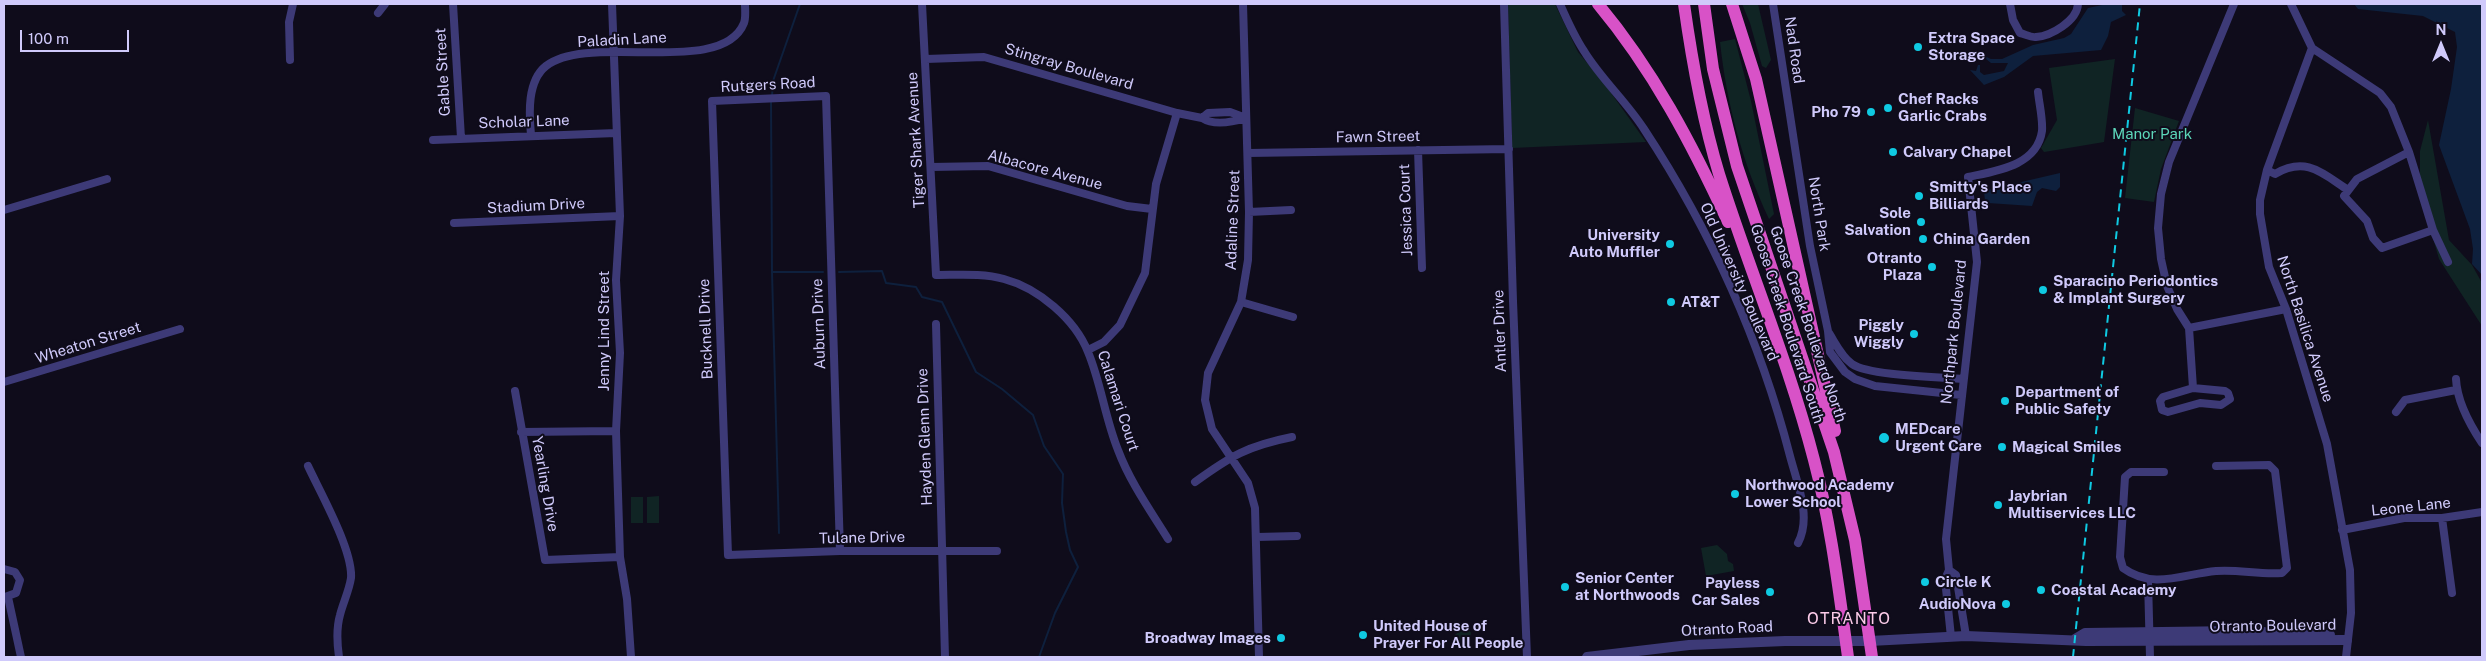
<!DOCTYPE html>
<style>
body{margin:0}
#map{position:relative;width:2486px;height:661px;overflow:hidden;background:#0f0c1b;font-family:"Public Sans",sans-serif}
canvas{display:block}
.frame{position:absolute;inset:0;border:5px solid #d0cafb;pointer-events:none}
.north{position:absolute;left:2416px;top:20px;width:50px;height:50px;-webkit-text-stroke:4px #0f0c1b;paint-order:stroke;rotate:0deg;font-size:14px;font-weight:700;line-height:20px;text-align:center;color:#d0cafb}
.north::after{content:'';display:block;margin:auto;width:18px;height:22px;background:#d0cafb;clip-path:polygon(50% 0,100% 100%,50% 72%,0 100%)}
.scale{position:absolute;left:20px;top:30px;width:109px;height:22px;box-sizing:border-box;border:2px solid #d0cafb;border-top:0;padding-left:6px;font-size:15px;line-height:18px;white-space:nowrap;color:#d0cafb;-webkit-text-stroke:4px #0f0c1b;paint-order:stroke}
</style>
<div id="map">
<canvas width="2486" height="661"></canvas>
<div class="frame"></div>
<div class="north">N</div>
<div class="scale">100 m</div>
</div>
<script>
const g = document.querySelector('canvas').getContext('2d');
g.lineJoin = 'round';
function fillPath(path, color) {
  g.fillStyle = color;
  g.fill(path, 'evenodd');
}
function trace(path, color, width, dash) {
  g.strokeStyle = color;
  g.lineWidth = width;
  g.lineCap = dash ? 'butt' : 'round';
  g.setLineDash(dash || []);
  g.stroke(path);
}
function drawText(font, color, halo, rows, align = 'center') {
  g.font = font + ' "Public Sans",sans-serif';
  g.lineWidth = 4;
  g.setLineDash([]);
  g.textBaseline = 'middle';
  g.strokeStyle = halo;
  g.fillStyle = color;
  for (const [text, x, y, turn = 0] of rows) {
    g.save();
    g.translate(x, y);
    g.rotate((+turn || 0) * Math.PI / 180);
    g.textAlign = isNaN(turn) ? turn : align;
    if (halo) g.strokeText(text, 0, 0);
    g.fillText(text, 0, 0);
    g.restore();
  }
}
const green = new Path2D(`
 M1508 4H1555L1578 52 1604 83 1646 142 1512 148Z
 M1742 4H1758L1771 60 1766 68 1762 66 1750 23Z
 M1735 39 1751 101 1774 214 1769 219C1742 161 1727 106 1720 42Z
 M2115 59 2104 142 2044 152 2041 148 2057 120 2049 68Z
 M2135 108 2179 121 2161 169 2154 202 2125 198Z
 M2428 120 2449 240 2472 265 2482 283V326L2439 259 2420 193V151Z
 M659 496V523H647V497Z
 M631 497H643V523H631Z
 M1717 545 1727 554 1728 561 1733 564 1734 571 1706 576 1701 548Z
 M1467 626 1471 633 1469 643 1465 645 1452 643 1453 636 1459 632 1462 627Z`);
const water = new Path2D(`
 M2107 4H2122V11L2126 15 2111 22 2108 36 2101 50 2033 56 2004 77 1984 85 1970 70 1976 71 1978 65H1980V72L1984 75 2004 71 2008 63H1991L1980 54 1991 59H2002L2033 45 2064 38 2071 34 2088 8Z
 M2354 4H2482V275L2472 264 2473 249 2470 229 2439 145 2451 89 2457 47 2455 32 2423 16 2358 9Z
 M2060 173V187L2056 191 2042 188 2037 192 2032 206 1988 203 1985 200 1984 192 1987 190Z`);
const stream = new Path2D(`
 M772 96 773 81 800 4
 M771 100 772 272 779 533
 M772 272H823
 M839 272 882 271 886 283 916 287 922 297 942 302 976 372 1002 389 1033 415 1044 446 1063 474 1062 503 1066 532 1070 550 1078 567 1055 613 1039 657`);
const minor = new Path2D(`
 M453 4 461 138
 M612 4 620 216 616 280 620 353 616 431 620 557 627 599 631 657
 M922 4 936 275C959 275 983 273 1004 279 1038 288 1075 319 1088 352 1101 383 1105 418 1118 450 1130 482 1150 510 1168 539
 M1243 4 1249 212 1248 260 1241 302 1208 373 1205 400 1212 429 1248 483 1255 508 1259 657
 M1504 4 1513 301 1527 657
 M1560 4C1567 20 1574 36 1584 51 1601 79 1626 101 1644 129 1709 228 1760 340 1790 456 1797 483 1812 517 1798 543
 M1773 4 1810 246 1828 331 1830 352 1845 372 1855 379 1875 386 1961 395
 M2010 4 2013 20 2020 33C2025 34 2031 38 2036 37 2051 36 2077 21 2078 4
 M2291 4 2312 48 2267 170 2260 200V214L2269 267 2286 309 2327 444 2350 570 2351 613 2346 657
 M378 13 385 4
 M2312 48 2380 93 2391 107 2409 152 2433 230 2448 262
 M926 59 984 57 1177 113 1202 118
 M290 60 289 22 293 4
 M1230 112 1246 118C1233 122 1214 126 1202 118L1208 113Z
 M531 135C529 114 527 81 546 66 589 32 722 78 744 23 746 18 745 9 745 4
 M433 140 616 133
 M1418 150 1422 268
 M2409 152 2357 179 2344 196 2367 221 2373 238 2382 248 2433 230
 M1248 153 1509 149
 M931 167 988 166 1127 206 1152 209
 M2267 170 2275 174C2306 156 2322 173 2348 190
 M4 210 107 179
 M1249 212 1291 210
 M454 223 620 216
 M1241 302 1293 317
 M936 324 945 657
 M2189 328 2286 309
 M1829 333C1836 344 1841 356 1852 364 1869 376 1940 377 1963 379
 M1088 350 1104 342 1120 325 1145 273 1156 184 1177 113
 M2456 379C2457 401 2470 425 2482 443
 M4 382 180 329
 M2193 388 2189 328 2177 309 2167 286 2161 259 2158 228 2161 194 2169 162 2234 4
 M2193 388 2225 391 2228 393 2230 399 2221 405 2200 403 2168 412 2162 410 2160 401 2163 397Z
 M515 391 545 560 620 557
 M2396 412 2405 400 2456 390
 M521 432 616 431
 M308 466C320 492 353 550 351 578 349 591 343 603 340 615 336 629 337 643 339 657
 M2164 472H2131L2125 477 2120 557 2123 568C2153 590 2183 574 2216 571 2238 569 2260 575 2282 573L2287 568 2275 471 2269 465 2216 466
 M1195 482C1231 456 1247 446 1292 437
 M2442 518 2452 593
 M2342 530 2404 518H2442L2482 512
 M1257 537 1297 536
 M840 551 826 96 712 101 728 555 840 551H997
 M4 569 15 572 20 580 16 593 5 597
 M1949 570 1945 579 1951 637
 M2148 580 2150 657
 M8 597 21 657
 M1966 636 1956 575 1949 570 1946 539 1977 262 1968 177C1996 171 2037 166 2042 131 2043 119 2039 103 2038 92`);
const tertiary = new Path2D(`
 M2075 639 2085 633 2238 631 2330 635
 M1587 657 1689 645 1785 641H1870L1966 636 2086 641 2347 640`);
const trunk = new Path2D(`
 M1598 4C1653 70 1692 144 1728 222
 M1684 4C1692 61 1702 118 1719 174 1749 269 1789 363 1814 460 1831 524 1839 592 1848 657
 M1704 4 1713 69 1737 166 1834 452 1855 540 1872 657
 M1732 4 1756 79 1835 431`);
const rail = new Path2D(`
 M2073 657 2140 4`);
const markers = [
 [1918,47,5,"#0fcae2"],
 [1888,108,5,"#0fcae2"],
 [1871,112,5,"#0fcae2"],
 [1893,152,5,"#0fcae2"],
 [1919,196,5,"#0fcae2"],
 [1921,222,5,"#0fcae2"],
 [1923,239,5,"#0fcae2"],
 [1670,244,5,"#0fcae2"],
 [1932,267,5,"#0fcae2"],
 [2043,290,5,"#0fcae2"],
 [1671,302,5,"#0fcae2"],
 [1914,334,5,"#0fcae2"],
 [2005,401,5,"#0fcae2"],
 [1884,438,6,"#0fcae2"],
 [2002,447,5,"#0fcae2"],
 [1735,494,5,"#0fcae2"],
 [1998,505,5,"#0fcae2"],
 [1925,582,5,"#0fcae2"],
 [1565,587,5,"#0fcae2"],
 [2041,590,5,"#0fcae2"],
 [1770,592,5,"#0fcae2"],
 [2006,604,5,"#0fcae2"],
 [1363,635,5,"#0fcae2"],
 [1281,638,5,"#0fcae2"]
];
const poiNames = [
 ["Extra Space",1928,38],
 ["Storage",1928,55],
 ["Chef Racks",1898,99],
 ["Garlic Crabs",1898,116],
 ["Pho 79",1861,112,"right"],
 ["Calvary Chapel",1903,152],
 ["Smitty's Place",1929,187],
 ["Billiards",1929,204],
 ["Sole",1911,213,"right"],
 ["Salvation",1911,230,"right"],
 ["University",1660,235,"right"],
 ["Auto Muffler",1660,252,"right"],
 ["China Garden",1933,239],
 ["Otranto",1922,258,"right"],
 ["Plaza",1922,275,"right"],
 ["Sparacino Periodontics",2053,281],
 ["& Implant Surgery",2053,298],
 ["AT&T",1681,302],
 ["Piggly",1904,325,"right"],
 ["Wiggly",1904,342,"right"],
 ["Department of",2015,392],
 ["Public Safety",2015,409],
 ["MEDcare",1895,429],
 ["Urgent Care",1895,446],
 ["Magical Smiles",2012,447],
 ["Northwood Academy",1745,485],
 ["Lower School",1745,502],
 ["Jaybrian",2008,496],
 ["Multiservices LLC",2008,513],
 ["Senior Center",1575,578],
 ["at Northwoods",1575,595],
 ["Circle K",1935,582],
 ["Payless",1760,583,"right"],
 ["Car Sales",1760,600,"right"],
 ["Coastal Academy",2051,590],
 ["AudioNova",1996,604,"right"],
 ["United House of",1373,626],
 ["Prayer For All People",1373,643],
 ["Broadway Images",1271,638,"right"]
];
const streetNames = [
 ["Paladin Lane",622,40,-3],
 ["Nad Road",1794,50,82],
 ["Stingray Boulevard",1069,67,16],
 ["Gable Street",443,72,-93],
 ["Rutgers Road",768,85,-3],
 ["Scholar Lane",524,122,-2],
 ["Fawn Street",1378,137,-1],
 ["Tiger Shark Avenue",916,140,-93],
 ["Albacore Avenue",1045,170,15],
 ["Stadium Drive",536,206,-3],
 ["Jessica Court",1406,210,-92],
 ["North Park",1819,214,81],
 ["Adaline Street",1233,220,-88],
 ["Old University Boulevard",1739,282,66],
 ["Auburn Drive",819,324,-92],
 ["Goose Creek Boulevard South",1787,324,72],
 ["Goose Creek Boulevard North",1808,324,71],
 ["Bucknell Drive",706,329,-92],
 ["North Basilica Avenue",2305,329,72],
 ["Jenny Lind Street",604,331,-90],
 ["Antler Drive",1500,331,-92],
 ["Northpark Boulevard",1954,332,-84],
 ["Wheaton Street",88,343,-17],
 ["Calamari Court",1118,401,72],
 ["Hayden Glenn Drive",925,437,-92],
 ["Yearling Drive",545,484,80],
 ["Leone Lane",2411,507,-6],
 ["Tulane Drive",862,538,-1],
 ["Otranto Boulevard",2273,626,-1],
 ["Otranto Road",1727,629,-3]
];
const parkNames = [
 ["Manor Park",2152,134]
];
const neighbourhoodNames = [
 ["OTRANTO",1849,619]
];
fillPath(green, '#102424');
fillPath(water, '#0e203d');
trace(stream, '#0e203d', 2);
trace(minor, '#3d3a77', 8);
trace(tertiary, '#3d3a77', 10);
trace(trunk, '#d852c7', 12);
trace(rail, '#0fcae2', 2, [8, 6]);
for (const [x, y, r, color] of markers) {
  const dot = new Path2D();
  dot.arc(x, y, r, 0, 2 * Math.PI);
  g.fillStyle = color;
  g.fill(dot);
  trace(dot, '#0f0c1b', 2);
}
drawText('bold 15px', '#d0cafb', '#0f0c1b', poiNames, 'left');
drawText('15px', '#d0cafb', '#0f0c1b', streetNames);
drawText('15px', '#5cd5b9', '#0f0c1b', parkNames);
g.letterSpacing = '1px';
drawText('16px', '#fccce9', '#0f0c1b', neighbourhoodNames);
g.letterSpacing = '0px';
</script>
